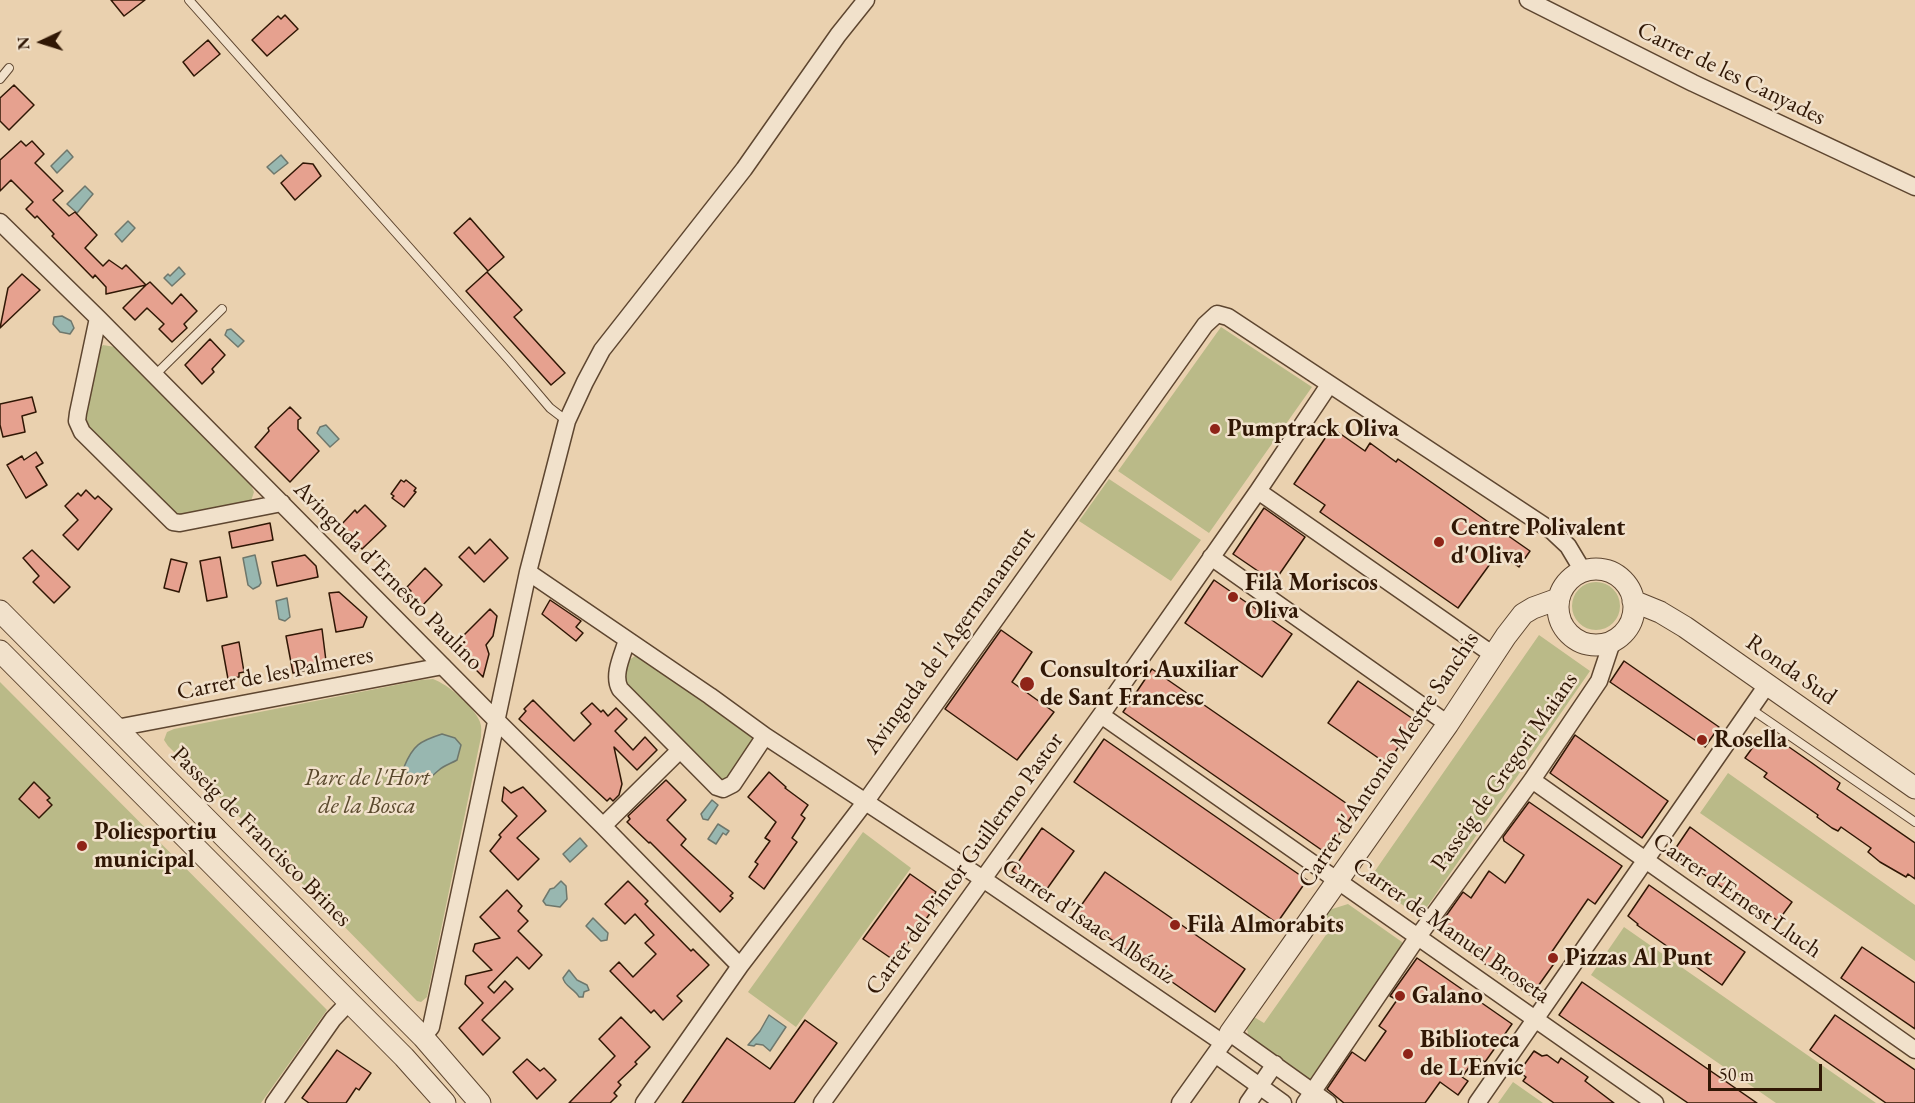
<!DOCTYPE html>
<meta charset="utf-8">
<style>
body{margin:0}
#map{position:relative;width:1915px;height:1103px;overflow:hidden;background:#ead1af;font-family:"EB Garamond",serif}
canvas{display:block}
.north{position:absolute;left:12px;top:12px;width:60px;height:60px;-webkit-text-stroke:4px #f1e1cb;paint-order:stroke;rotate:266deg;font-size:16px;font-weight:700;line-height:24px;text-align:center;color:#301705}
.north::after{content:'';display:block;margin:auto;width:21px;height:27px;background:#301705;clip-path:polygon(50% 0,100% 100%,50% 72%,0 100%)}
.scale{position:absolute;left:1708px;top:1064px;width:114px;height:27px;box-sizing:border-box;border:3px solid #301705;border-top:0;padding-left:8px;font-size:18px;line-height:21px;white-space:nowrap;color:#301705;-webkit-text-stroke:4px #f1e1cb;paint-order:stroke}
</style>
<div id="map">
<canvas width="1915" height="1103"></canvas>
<div class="north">N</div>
<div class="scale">50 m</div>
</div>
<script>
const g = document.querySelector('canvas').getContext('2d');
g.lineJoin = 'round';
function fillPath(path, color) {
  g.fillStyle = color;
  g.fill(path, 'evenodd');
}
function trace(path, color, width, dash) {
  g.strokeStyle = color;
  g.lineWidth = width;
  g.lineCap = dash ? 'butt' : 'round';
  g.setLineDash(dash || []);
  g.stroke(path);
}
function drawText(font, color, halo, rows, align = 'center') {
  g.font = font + ' "EB Garamond",serif';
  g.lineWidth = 5;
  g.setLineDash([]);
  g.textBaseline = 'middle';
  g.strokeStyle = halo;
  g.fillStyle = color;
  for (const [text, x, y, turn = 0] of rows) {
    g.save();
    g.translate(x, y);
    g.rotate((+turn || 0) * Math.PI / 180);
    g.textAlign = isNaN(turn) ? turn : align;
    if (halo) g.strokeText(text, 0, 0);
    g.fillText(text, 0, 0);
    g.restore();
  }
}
const green = new Path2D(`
 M1221 327 1312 387 1209 533 1118 471Z
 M103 345 115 347 250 483 254 492 251 501 176 517 83 424 98 351Z
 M1109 479 1201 540 1171 581 1079 521Z
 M1572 606a24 24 0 1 1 48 0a24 24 0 1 1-48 0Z
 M1539 635 1590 671 1420 917 1368 881Z
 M635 656 639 657 750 734 752 738 750 746 728 777 723 780 719 778 629 687C623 678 626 670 629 660Z
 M433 679C448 684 475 708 480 722 482 727 481 732 481 737L427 997 421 1002 417 1001 291 872V855L281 849 273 850 168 746 164 740 167 732 174 729 421 680Z
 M0 682 327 1010 261 1103H0Z
 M1728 773 1915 905V961L1700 813Z
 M863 832 911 868 796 1027 748 992Z
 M1348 904 1402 942V946L1310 1079 1304 1080 1249 1041 1247 1028 1254 1017 1264 1023 1333 925 1323 918 1329 910Z
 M1624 927 1876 1103H1776L1591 975Z
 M1513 1082 1543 1103H1498Z`);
const water = new Path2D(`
 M67 150 73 157 57 173 51 166Z
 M281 155 288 163 274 174 267 167Z
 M85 186 93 194 77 213 67 204Z
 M128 221 135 228 122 242 115 234Z
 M179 267 185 274 172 286 164 278 168 274 170 276Z
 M62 316 71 321 74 328 70 334 60 332 53 324 54 317Z
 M231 329 244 341 238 347 225 335 227 330Z
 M326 425 339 439 330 447 317 433 320 427Z
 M255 555 261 583 259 586 253 589 248 585 243 558Z
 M287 598 290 617 285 621 279 619 276 601Z
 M442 734 455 738 461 745 457 760C452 763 443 766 439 770 428 779 428 784 412 780L404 767C413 745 420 741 442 734Z
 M712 800 718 805 708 820 703 819 701 814Z
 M718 824 729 831 726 835 723 833 716 844 708 839Z
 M580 838 587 846 570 862 563 854Z
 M561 881 566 886 567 899 560 907 546 905 543 901 550 889 554 888Z
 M593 918 608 933 607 940 601 941 586 926Z
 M569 970 577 980 587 985 589 990 584 992 583 997H579C575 989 564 986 563 978Z
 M769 1015 786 1027 770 1051 763 1045 756 1044 754 1046 748 1045 760 1031Z`);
const building = new Path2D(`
 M111 0H145L124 16Z
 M285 15 298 29 267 56 252 40 278 16 281 19Z
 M208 40 220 54 194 76 183 62Z
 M14 85 34 105 9 130 0 121V98Z
 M21 141 26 146 32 141 44 154 35 163 63 191 53 200 69 216 75 212 97 235 85 248 103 266 109 260 122 269 126 265 146 285 150 282 172 304 181 294 197 311 184 324 187 328 172 342 159 329 164 324 147 308 135 320 123 308 146 285 106 294V287L95 275 93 278 52 236 54 234 37 216 35 218 26 209 33 202 11 180 0 191V160Z
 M303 163 313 164 321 176 295 200 281 183Z
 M470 218 504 257 488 271 454 233Z
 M487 272 522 310 514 317 565 373 551 385 466 291Z
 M22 274 40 290 0 328 8 288Z
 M210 339 225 355 212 369 214 372 202 384 185 365Z
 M32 397 36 412 22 416 25 432 3 437 0 425V404Z
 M290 407 301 418 298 420V429L319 451 290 482 255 447 269 431 268 428Z
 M1332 428 1365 451 1370 443 1396 462 1398 459 1530 551 1519 567 1498 553 1458 608 1320 512 1325 505 1294 484Z
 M36 452 43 463 36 467 47 485 26 498 7 465 22 456 24 460Z
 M401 480 404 482 406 480 416 488 414 491 416 492 404 507 392 498 394 496 391 494Z
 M86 490 95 499 98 496 112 509 78 550 63 535 78 520 65 506 78 493 81 496Z
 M365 505 386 526 362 549 358 545 355 548 346 538 348 536 345 533 347 531 341 525 355 510 357 513Z
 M1264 508 1305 537 1274 582 1233 554Z
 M270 523 273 540 232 548 229 532Z
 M490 539 508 558 484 582 459 557 469 547 475 554Z
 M32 550 70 587 54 603 33 582 39 576 23 558Z
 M305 555 316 566 318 577 277 586 272 562Z
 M220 557 227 597 207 601 200 561Z
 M171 559 187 563 179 592 164 588Z
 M425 568 442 585 421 607 408 595 411 591 407 587Z
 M1214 580 1292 634 1262 677 1185 623Z
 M339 592 367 617 363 627 336 632 329 593Z
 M550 600 581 621 576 627 583 633 576 641 542 614Z
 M490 609 497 616 493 636 486 645 489 654 483 677 453 646Z
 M322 629 326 661 303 665 304 671 293 673 286 636Z
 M1001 630 1032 652 1012 682 1054 712 1017 760 945 709Z
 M239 642 244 672 239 673V677L228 679 222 646Z
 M1624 661 1719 727 1705 747 1610 682Z
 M1152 669 1356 810 1326 853 1123 712Z
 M1358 681 1416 721 1387 764 1328 723Z
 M533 700 574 741 591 724 581 713 592 703 601 712 603 710 608 716 616 708 627 719 615 731 633 750 645 737 657 750 637 770 614 747 622 784 619 795 613 801 610 798 607 801 519 719 526 711 524 709Z
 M1575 735 1668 801 1642 838 1550 773Z
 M1761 736 1772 744 1776 738 1812 763 1840 783 1837 789 1915 843V879L1908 874 1906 877 1880 862 1868 852 1871 848 1841 827 1838 831 1832 828 1817 817 1818 815 1764 777 1767 773 1745 758Z
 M1104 739 1307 880 1277 923 1074 782Z
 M769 772 786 787 785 788 808 805 801 815 805 818 792 838 797 842 764 889 749 877 758 864 755 862 770 841 765 838 776 822 748 797Z
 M666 780 686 800 667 820 686 839 681 845 733 893 730 896 733 898 720 912 650 842 649 843 627 822 630 819 628 816Z
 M34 782 50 798 47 800 52 805 39 818 19 799Z
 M504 787 511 793 523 787 546 811 517 838 539 859 518 880 490 851 501 837 499 835 517 816 502 801Z
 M1529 802 1622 866 1595 904 1588 899 1551 953 1558 958 1531 996 1436 930 1463 892 1471 898 1489 871 1505 883 1512 873 1524 855 1504 841 1503 837Z
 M1690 827 1792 902 1778 921 1770 915 1767 919 1682 859 1679 865 1669 858Z
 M1042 828 1074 851 1044 893 1012 871Z
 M1105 872 1245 969 1215 1012 1075 914Z
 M910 874 936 892 931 900 937 904 895 961 863 939Z
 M628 881 648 901 645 904 691 951 693 949 709 965 677 996 682 1001 663 1020 654 1010 651 1013 610 971 619 962 633 977 656 954 645 943 654 935 635 914 625 924 605 904Z
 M1649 885 1745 952 1722 985 1637 925 1638 924 1628 916Z
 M507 890 522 906 518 911 528 921 518 931 542 955 529 969 517 957 488 987 494 993 505 981 513 989 482 1020 500 1038 483 1055 459 1028 483 1003 465 984 466 976 492 970 473 951 475 944 500 938 480 917Z
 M1862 947 1915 983V1029L1841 978Z
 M1417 958 1512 1024 1485 1062 1477 1056 1462 1077 1468 1081 1458 1095 1440 1082 1425 1103H1344L1327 1089 1352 1052 1365 1061 1386 1031 1379 1026 1397 1000 1390 996Z
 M1582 982 1757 1103H1688L1559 1015Z
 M1835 1015 1915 1070V1103H1886L1810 1050Z
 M621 1017 650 1047 635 1062 637 1064 618 1082 621 1085 614 1093 617 1096 610 1103H569L615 1056 599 1039Z
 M805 1020 837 1043 794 1103H682L727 1038 770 1069Z
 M337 1050 371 1073 359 1090 356 1088 346 1103H309L302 1098Z
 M1534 1051 1542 1056 1547 1055 1558 1063 1561 1058 1588 1077 1585 1081 1614 1103H1554L1523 1081 1526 1077 1519 1072Z
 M527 1059 540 1071 544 1068 556 1080 537 1099 513 1072Z`);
const service = new Path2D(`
 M189 0 510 361 550 408 567 421
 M0 79 9 68
 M155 375 222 309
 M1751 709 1915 822`);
const minor = new Path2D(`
 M1528 0 1693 83 1915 187
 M0 222 98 318 496 720 603 826 740 966
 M98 318 78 413 77 421 82 432 173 522 180 523 282 503
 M1258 491 1492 654
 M1211 557 1448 724
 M528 572 710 696 765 736 983 879 1223 1043
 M627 640C623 654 612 675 620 689L717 787 723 789 733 784 765 736
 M1101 715 1655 1103
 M116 728 443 666
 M1532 780 1915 1050
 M603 826 680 750
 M423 1037 431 1027 528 572 567 421 585 382 602 350 744 169 838 35 866 0
 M1215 1054 1283 1103
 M274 1103 333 1019 349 1002
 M644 1103 740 966 866 801 1205 325 1217 314 1228 317 1552 531 1568 546 1583 571
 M822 1103 1101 715 1258 491 1329 385
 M1180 1103 1230 1033 1328 1103
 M1248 1103 1275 1064
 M1305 1103 1417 938 1532 780 1599 681 1612 642
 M1477 1103 1767 685`);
const tertiary = new Path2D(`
 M1558 607a38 38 0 1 1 76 0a38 38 0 1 1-76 0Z
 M1633 601 1660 612 1685 627 1915 788
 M0 611 423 1037 480 1103
 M0 651 404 1057 445 1103
 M1230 1033 1448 724 1506 636 1523 614 1533 608 1558 599`);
const markers = [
 [1215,429,6,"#8f2418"],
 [1439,542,6,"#8f2418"],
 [1233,597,6,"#8f2418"],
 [1027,684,8,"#8f2418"],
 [1702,740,6,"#8f2418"],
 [82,846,6,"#8f2418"],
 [1175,925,6,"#8f2418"],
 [1553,958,6,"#8f2418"],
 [1400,996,6,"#8f2418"],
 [1408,1054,6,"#8f2418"]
];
const streetNames = [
 ["Carrer de les Canyades",1731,74,26],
 ["Avinguda d'Ernesto Paulino",388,576,45],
 ["Avinguda de l'Agermanament",950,641,-54],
 ["Ronda Sud",1791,670,35],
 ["Carrer de les Palmeres",275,674,-11],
 ["Carrer d'Antonio Mestre Sanchis",1389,760,-56],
 ["Passeig de Gregori Maians",1505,772,-55],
 ["Passeig de Francisco Brines",261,837,45],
 ["Carrer del Pintor Guillermo Pastor",965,864,-54],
 ["Carrer d'Ernest Lluch",1737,896,35],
 ["Carrer d'Isaac Albéniz",1088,922,34],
 ["Carrer de Manuel Broseta",1451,931,35]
];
const poiNames = [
 ["Pumptrack Oliva",1227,429],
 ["Centre Polivalent",1451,528],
 ["d'Oliva",1451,556],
 ["Filà Moriscos",1245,583],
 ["Oliva",1245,611],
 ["Consultori Auxiliar",1040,670],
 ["de Sant Francesc",1040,698],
 ["Rosella",1714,740],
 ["Poliesportiu",94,832],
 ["municipal",94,860],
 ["Filà Almorabits",1187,925],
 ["Pizzas Al Punt",1565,958],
 ["Galano",1412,996],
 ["Biblioteca",1420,1040],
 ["de L'Envic",1420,1068]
];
const parkNames = [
 ["Parc de l'Hort",367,778],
 ["de la Bosca",367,806]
];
fillPath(green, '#baba88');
fillPath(water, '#98b7b0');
trace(water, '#6e776c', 1.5);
fillPath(building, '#e6a18f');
trace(building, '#301705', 1.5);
trace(service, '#5e4630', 10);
trace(minor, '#5e4630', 19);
trace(tertiary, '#5e4630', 23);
trace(service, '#f1e1cb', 8);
trace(minor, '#f1e1cb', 16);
trace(tertiary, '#f1e1cb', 21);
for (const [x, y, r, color] of markers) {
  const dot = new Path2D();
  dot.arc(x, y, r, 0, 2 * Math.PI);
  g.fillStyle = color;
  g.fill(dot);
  trace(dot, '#f1e1cb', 2);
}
drawText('24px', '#301705', '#f1e1cb', streetNames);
drawText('bold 24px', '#301705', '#f1e1cb', poiNames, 'left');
drawText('italic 24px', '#59482c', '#f1e1cb', parkNames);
</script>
